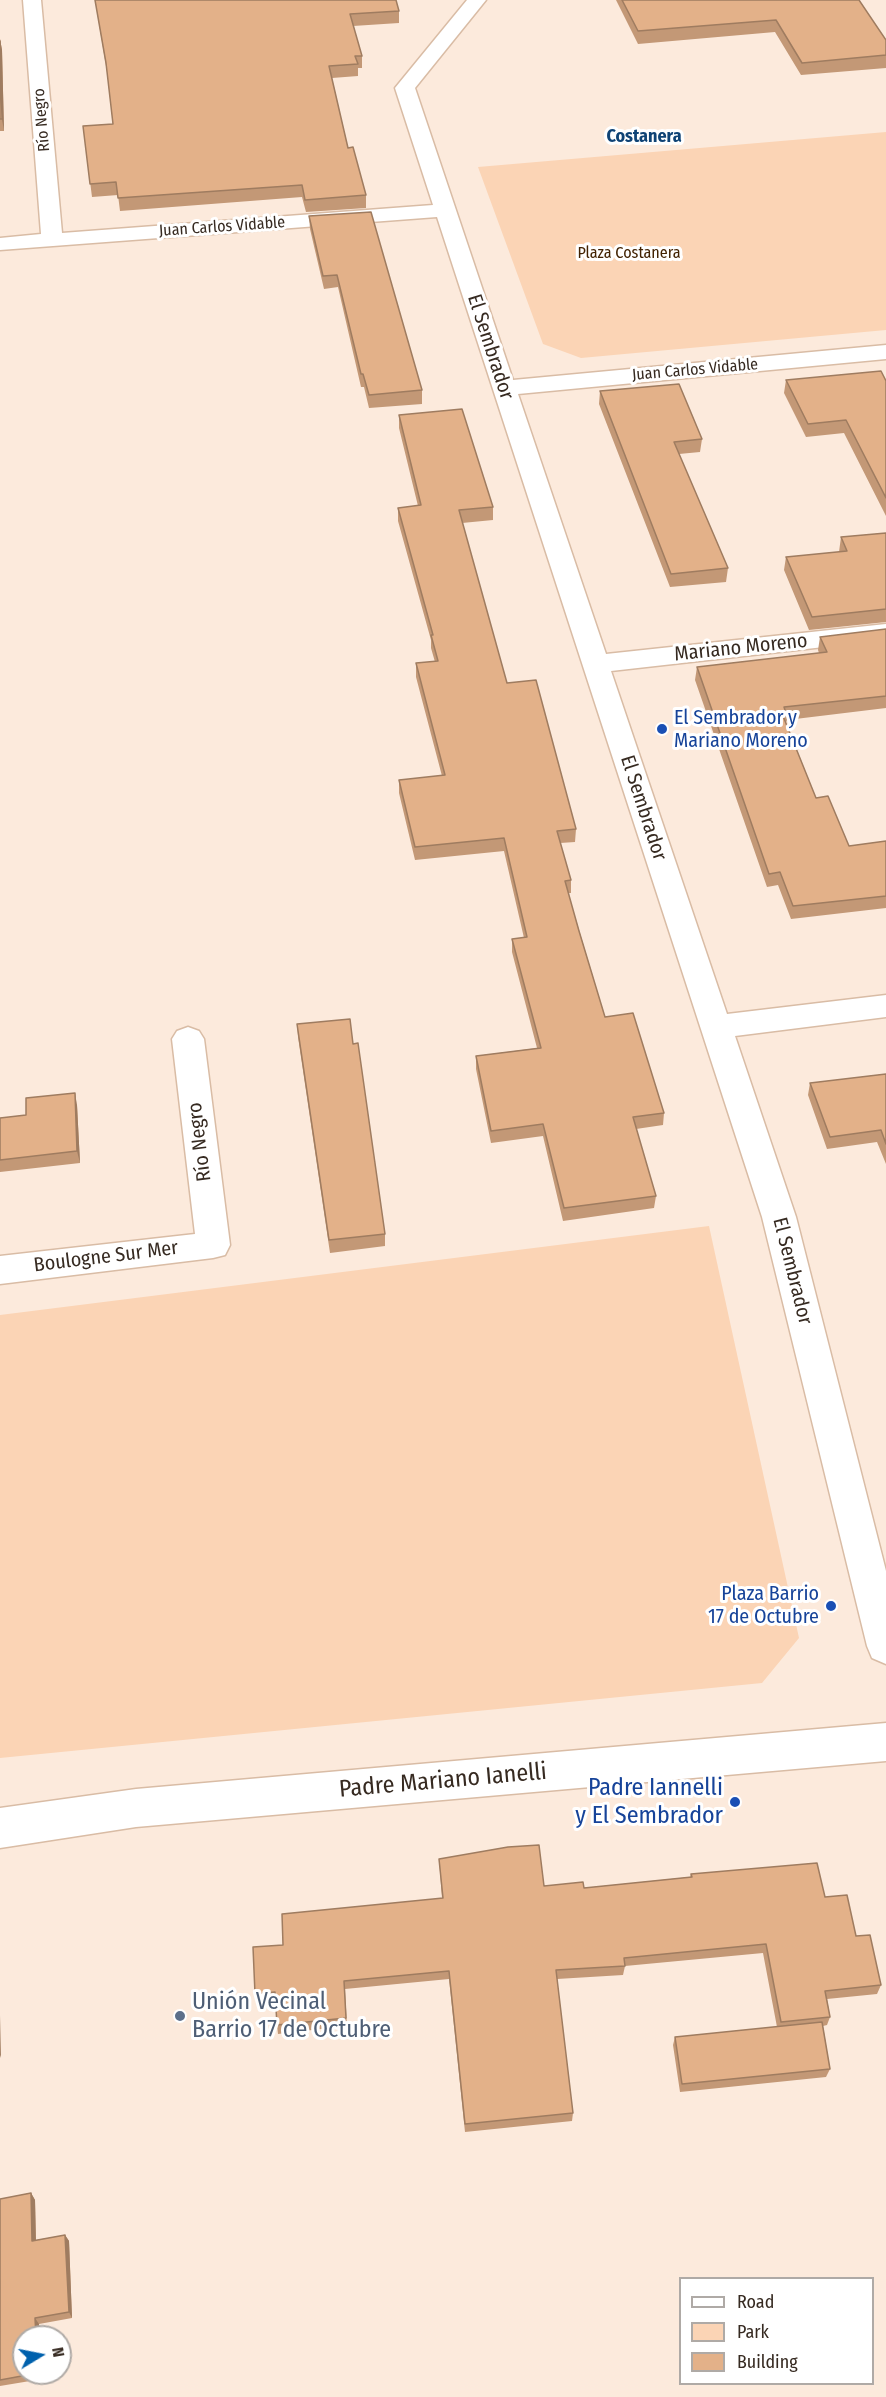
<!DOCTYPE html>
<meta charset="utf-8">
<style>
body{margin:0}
#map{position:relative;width:886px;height:2397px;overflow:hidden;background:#fceadc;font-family:"Fira Sans Condensed",sans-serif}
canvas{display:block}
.legend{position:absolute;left:679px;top:2277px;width:195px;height:108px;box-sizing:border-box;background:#fff;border:2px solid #afaaa6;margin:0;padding:8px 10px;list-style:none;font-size:18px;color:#362a21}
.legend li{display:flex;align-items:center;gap:12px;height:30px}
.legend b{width:30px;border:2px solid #afaaa6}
.north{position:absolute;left:12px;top:2325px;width:60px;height:60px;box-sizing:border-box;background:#fff;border:2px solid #afaaa6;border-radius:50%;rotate:80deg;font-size:16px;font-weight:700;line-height:24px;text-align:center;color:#362a21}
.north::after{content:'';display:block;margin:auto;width:21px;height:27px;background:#0061ad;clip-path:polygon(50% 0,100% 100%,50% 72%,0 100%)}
</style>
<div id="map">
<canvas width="886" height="2397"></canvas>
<ul class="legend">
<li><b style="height:8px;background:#fff"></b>Road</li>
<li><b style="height:16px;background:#fbd4b5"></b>Park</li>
<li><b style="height:16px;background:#e3b189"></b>Building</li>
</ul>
<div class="north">N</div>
</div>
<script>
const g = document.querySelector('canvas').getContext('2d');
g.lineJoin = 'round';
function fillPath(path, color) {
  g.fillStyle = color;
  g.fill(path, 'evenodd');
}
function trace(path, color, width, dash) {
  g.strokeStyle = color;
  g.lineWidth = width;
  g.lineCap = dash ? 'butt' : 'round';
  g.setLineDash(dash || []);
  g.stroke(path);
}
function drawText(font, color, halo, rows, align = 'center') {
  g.font = font + ' "Fira Sans Condensed",sans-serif';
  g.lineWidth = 6;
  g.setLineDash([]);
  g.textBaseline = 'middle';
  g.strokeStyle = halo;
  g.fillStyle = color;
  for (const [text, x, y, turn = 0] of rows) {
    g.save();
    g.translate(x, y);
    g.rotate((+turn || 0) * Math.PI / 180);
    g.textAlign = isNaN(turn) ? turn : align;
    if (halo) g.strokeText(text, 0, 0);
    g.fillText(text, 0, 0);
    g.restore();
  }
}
const green = new Path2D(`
 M886 132V330L581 358 543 344 478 167Z
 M709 1226 799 1638 762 1683 0 1758V1315Z`);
const street = new Path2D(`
 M23 0H41L62 233 433 205 395 88 467 0H486L415 88 513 380 886 345V359L518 394 606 654 886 624V640L611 671 727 1014 886 995V1017L735 1036 796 1217 886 1571V1664L872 1658 867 1646 762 1217 437 217 0 250V238L41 234Z
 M188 1027 199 1031 204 1039 230 1245 225 1255 213 1258 0 1284V1256L195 1234 172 1039 177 1031Z
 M886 1723V1761L136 1827 0 1848V1808L136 1789Z`);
const wall = new Path2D(`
 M95 0 399 11V23L353 26 362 56V68H358V76L332 78 348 148 366 195V208L306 212 302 197 120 211 118 195 92 197 83 126 113 124 107 72Z
 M616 0H859L886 40V68L801 75 775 32 638 44Z
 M0 39 2 50 4 131H0Z
 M309 216 422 390V404L369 408 364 387H361L338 287 324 289 310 229Z
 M786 380 886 381V516L844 433 806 437 784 393Z
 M600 391 702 439 700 452 679 454 728 568 726 582 670 587 599 404Z
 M399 415 493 507V520L462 523 507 683 576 829 575 842 560 843 571 880V893H568L605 1017 664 1113 663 1125 636 1129 656 1196 654 1208 563 1221 543 1136 491 1143 476 1069V1056L537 1048 512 952V939L524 938 504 851 415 860 399 793V780L442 776 416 677V663L435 662 431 648V640L398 521V508L418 506 399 428Z
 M886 533V622L809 630 784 570 786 557 839 552 841 537Z
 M886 629V708L787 720 786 723 816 798 849 846 886 841V908L791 919 778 885 767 887 695 680 697 667 819 653 818 650 820 637Z
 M297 1024 353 1044 385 1234V1246L330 1253 298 1037Z
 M886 1074V1164L877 1142 827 1149 808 1095 810 1083Z
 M77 1105 80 1163 0 1172V1118L26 1115Z
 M439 1859 544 1886 584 1888 690 1877 691 1874 825 1897 856 1936 881 1985 877 1994 827 1999 830 2017 827 2025 823 2026 830 2069 826 2077 680 2092 673 2045 675 2037 777 2027 763 1953 625 1966 623 1975 557 1979 573 2113 572 2121 465 2132 449 1979 345 1989 347 2026 278 2034 277 2025 276 2001 257 2002 255 1994 283 1945 442 1898Z
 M31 2193 35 2200 36 2240 65 2235 69 2241 72 2318 39 2324 42 2379 0 2386V2199Z`);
const shadedWall = new Path2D(`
 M0 39 2 50 4 131 2 119Z
 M75 1093 77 1105 80 1163 77 1151Z
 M0 2015 1 2058 0 2055Z
 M31 2193 35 2200 36 2247 32 2241Z
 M65 2235 69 2241 72 2318 69 2312Z
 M35 2318 39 2324 40 2337H36Z
 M38 2373H42V2379Z`);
const building = new Path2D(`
 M95 0H396L399 11 350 14 362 56H355L358 64 329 66 348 148 353 147 366 195 305 200 302 185 118 198 116 182 90 184 83 126 113 124 106 63Z
 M622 0H859L886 40V55L802 63 776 20 638 31Z
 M0 41 2 119H0Z
 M371 212 422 390 369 395 363 374H361L337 275 323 276 309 216Z
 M881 371 886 381V498L846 420 808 424 786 380Z
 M679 384 702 439 674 442 728 568 671 574 600 391Z
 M462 409 493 507 459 510 507 683 536 680 576 829 557 831 571 880 565 881 579 931 605 1017 633 1013 664 1113 633 1117 656 1196 564 1208 543 1124 491 1131 476 1056 541 1048 512 939 527 937 504 838 415 847 399 780 445 775 416 663 438 661 431 635H433L398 508 421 505 399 415Z
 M886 533V609L812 617 786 557 847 551 841 537Z
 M886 629V696L784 707 787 716H783L816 798 828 796 849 846 886 841V896L793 906 780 872 769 874 697 667 827 652 820 637Z
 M350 1019 353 1044 358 1043 385 1234 329 1240 297 1024Z
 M886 1074V1144L881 1130 830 1137 810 1083Z
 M75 1093 77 1151 0 1160V1118L26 1115V1098Z
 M539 1845 544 1886 583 1882 584 1888 692 1877 691 1874 817 1863 825 1897 847 1895 856 1936 870 1935 881 1985 825 1991 830 2017 781 2022 766 1944 624 1958 625 1966 556 1970 573 2113 465 2124 449 1971 344 1981 346 2018 277 2025 275 1992 255 1994 253 1947 283 1945 282 1914 443 1898 439 1859 508 1847Z
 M822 2022 830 2069 682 2084 675 2037Z
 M31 2193 32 2241 65 2235 69 2312 35 2318 36 2337H24V2373H38L0 2380V2199Z`);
const markers = [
 [662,729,6,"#1a4fb4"],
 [831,1606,6,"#1a4fb4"],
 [735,1802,6,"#1a4fb4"],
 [180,2016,6,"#5c6f8a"]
];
const farStreetnames = [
 ["Río Negro",42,120,-95],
 ["Juan Carlos Vidable",222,227,-4],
 ["Juan Carlos Vidable",695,370,-5]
];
const farParknames = [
 ["Plaza Costanera",629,254]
];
const farNeighbourhoodnames = [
 ["Costanera",644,137]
];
const streetNames = [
 ["El Sembrador",490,347,72],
 ["Mariano Moreno",741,648,-6],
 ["El Sembrador",643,808,72],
 ["Río Negro",200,1142,-97],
 ["Boulogne Sur Mer",106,1257,-7],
 ["El Sembrador",792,1271,76]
];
const transitNames = [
 ["El Sembrador y",674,718],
 ["Mariano Moreno",674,741],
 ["Plaza Barrio",819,1594,"right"],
 ["17 de Octubre",819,1617,"right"]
];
const nearStreetnames = [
 ["Padre Mariano Ianelli",443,1781,-5]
];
const nearTransitnames = [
 ["Padre Iannelli",723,1788],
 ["y El Sembrador",723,1816]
];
const nearServicenames = [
 ["Unión Vecinal",192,2002],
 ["Barrio 17 de Octubre",192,2030]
];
fillPath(green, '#fbd4b5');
trace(street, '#d9bca5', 3);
fillPath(street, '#fff');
fillPath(wall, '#c39876');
fillPath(shadedWall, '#9f7c60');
fillPath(building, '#e3b189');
trace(building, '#9f7c60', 1.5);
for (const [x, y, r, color] of markers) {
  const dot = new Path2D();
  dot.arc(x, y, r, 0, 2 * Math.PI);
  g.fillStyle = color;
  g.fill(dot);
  trace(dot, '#fff', 2);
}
drawText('16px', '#362a21', '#fff', farStreetnames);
drawText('16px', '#422202', '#fff', farParknames);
drawText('bold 18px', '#0f4375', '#fff', farNeighbourhoodnames);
drawText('20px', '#362a21', '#fff', streetNames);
drawText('20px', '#164399', '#fff', transitNames, 'left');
drawText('24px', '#362a21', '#fff', nearStreetnames);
drawText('24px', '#164399', '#fff', nearTransitnames, 'right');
drawText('24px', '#4e5e75', '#fff', nearServicenames, 'left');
</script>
